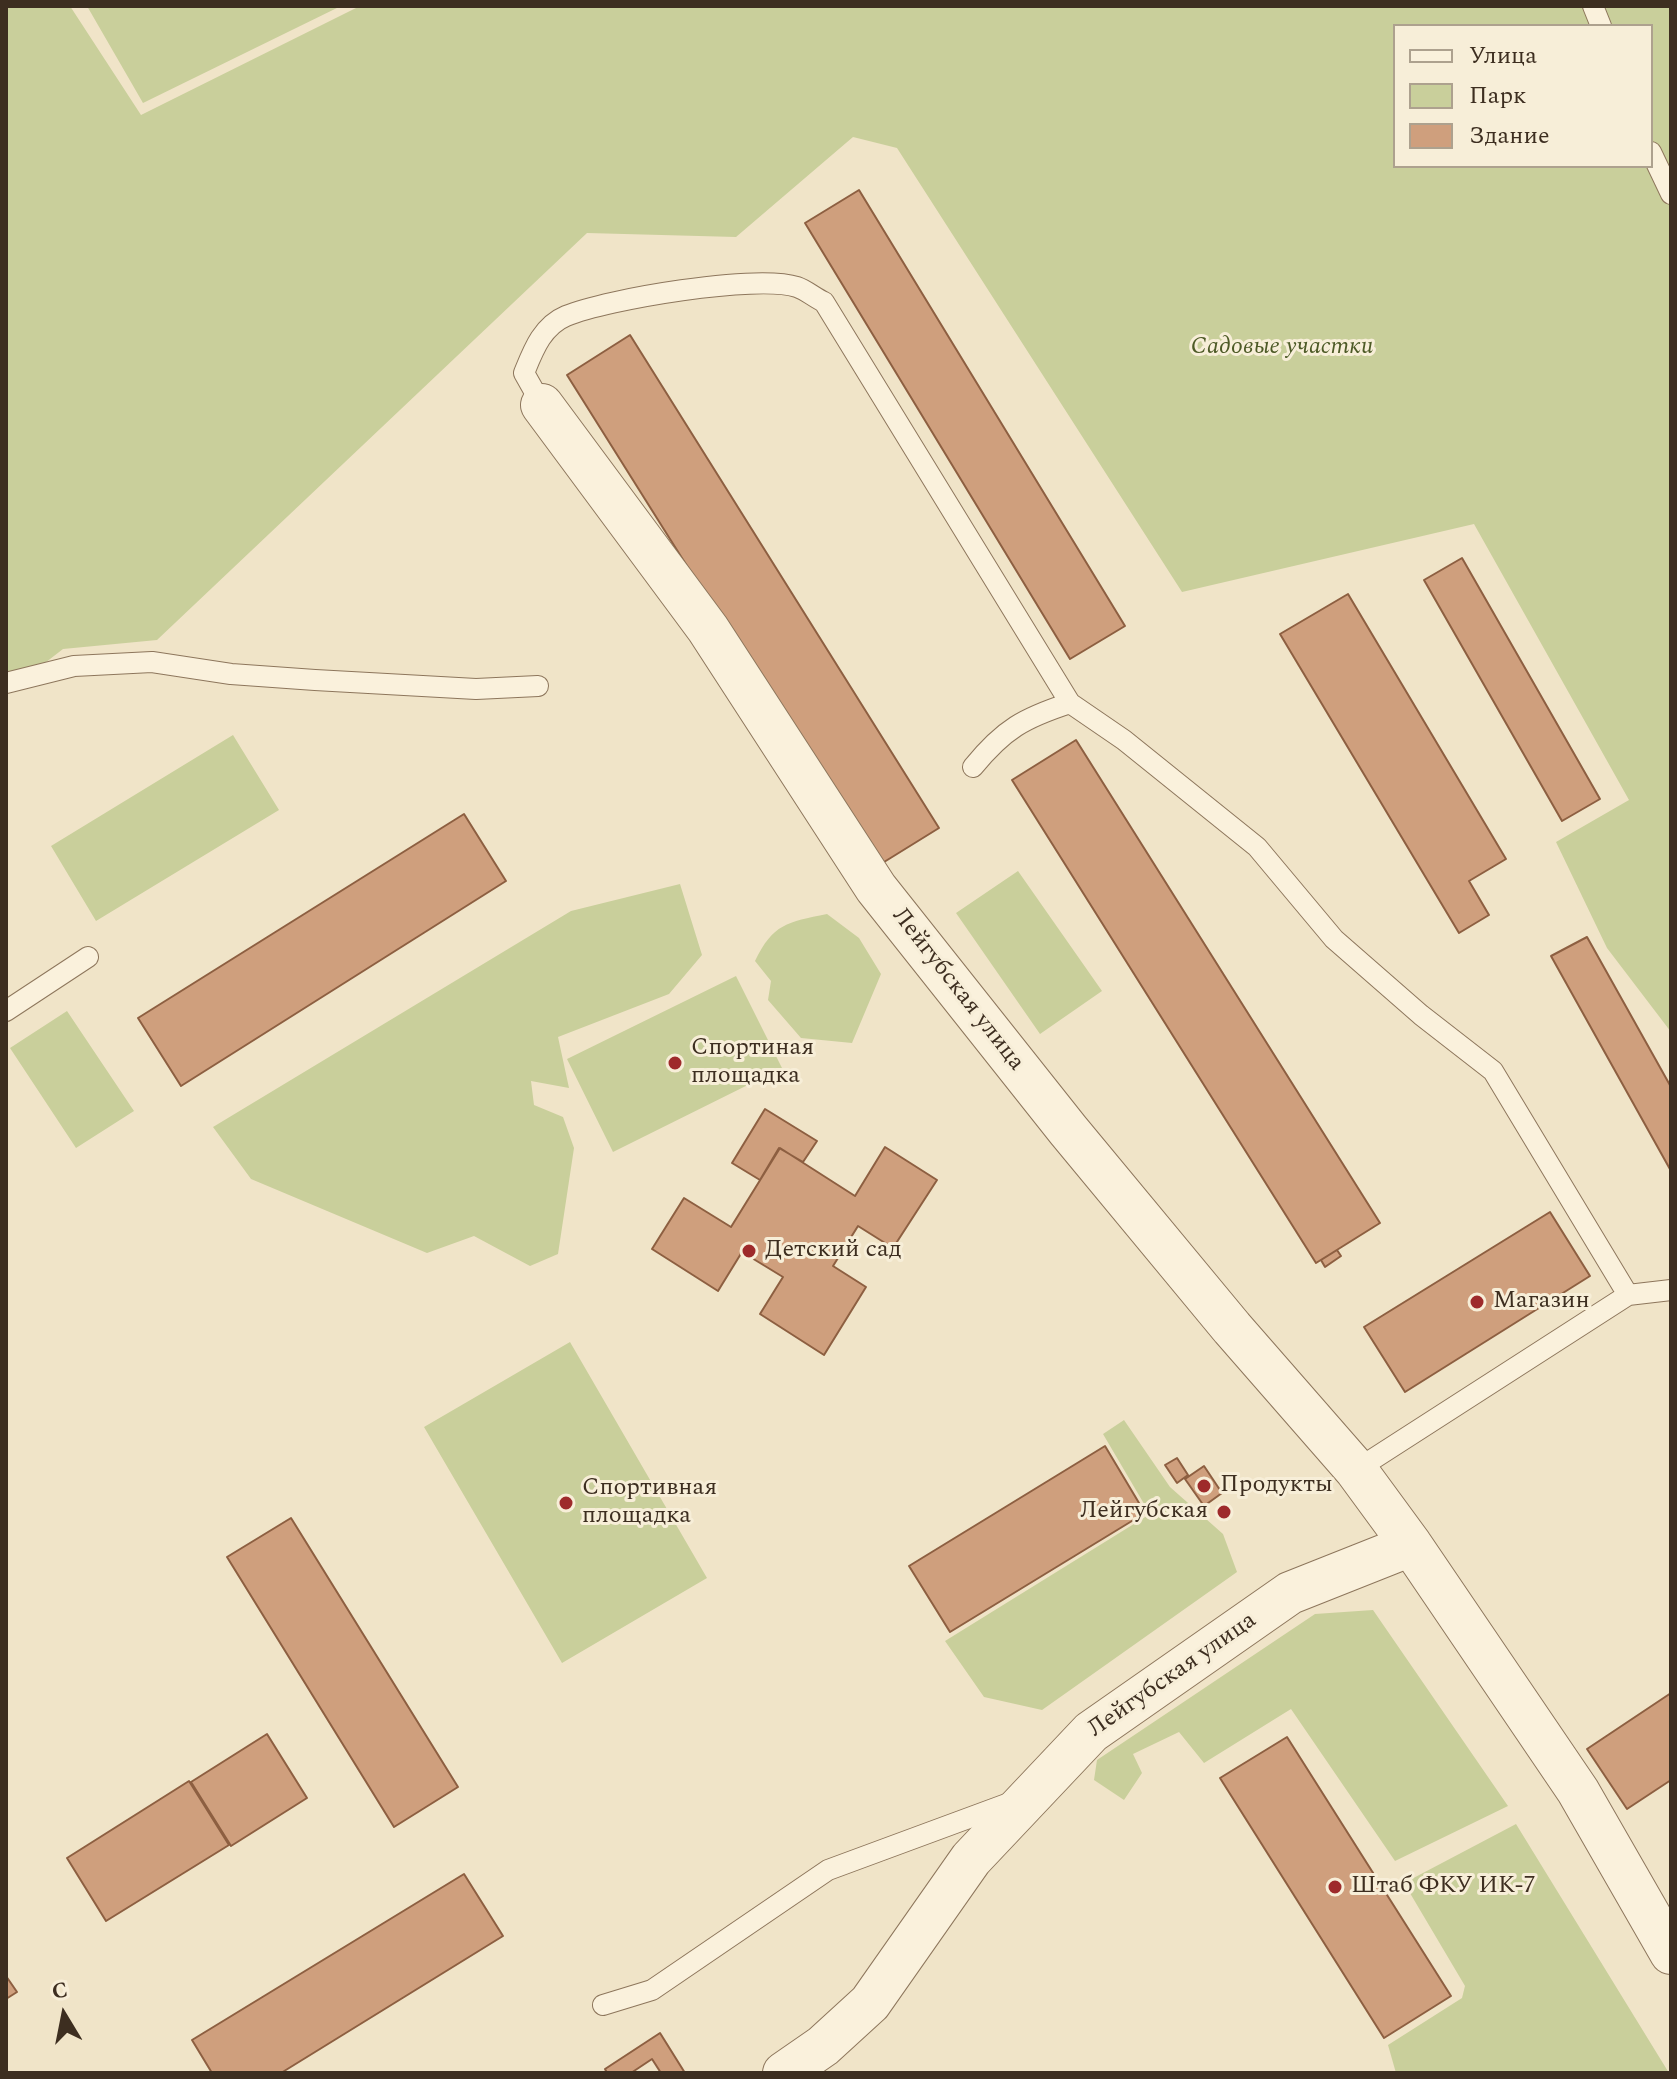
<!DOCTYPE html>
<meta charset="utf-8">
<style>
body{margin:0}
#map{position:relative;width:1677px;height:2079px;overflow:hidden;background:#f0e4c8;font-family:Spectral,serif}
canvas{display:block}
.frame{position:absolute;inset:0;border:8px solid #3d2e20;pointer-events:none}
.legend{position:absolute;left:1393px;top:24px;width:260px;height:144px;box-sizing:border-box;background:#f7eed8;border:2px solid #ada18e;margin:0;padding:10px 14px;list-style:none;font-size:24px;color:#3d2e20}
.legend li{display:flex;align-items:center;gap:16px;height:40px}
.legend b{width:40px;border:2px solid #ada18e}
.north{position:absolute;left:24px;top:1975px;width:80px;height:80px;-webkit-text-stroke:6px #f7eed8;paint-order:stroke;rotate:350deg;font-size:22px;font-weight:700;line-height:32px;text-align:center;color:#3d2e20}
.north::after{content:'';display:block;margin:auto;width:28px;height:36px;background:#3d2e20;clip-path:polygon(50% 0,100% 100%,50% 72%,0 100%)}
</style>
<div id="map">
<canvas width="1677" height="2079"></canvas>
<div class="frame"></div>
<ul class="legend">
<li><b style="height:10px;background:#faf1dc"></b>Улица</li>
<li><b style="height:22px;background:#c9cf9b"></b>Парк</li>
<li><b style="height:22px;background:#cf9f7d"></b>Здание</li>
</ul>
<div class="north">С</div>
</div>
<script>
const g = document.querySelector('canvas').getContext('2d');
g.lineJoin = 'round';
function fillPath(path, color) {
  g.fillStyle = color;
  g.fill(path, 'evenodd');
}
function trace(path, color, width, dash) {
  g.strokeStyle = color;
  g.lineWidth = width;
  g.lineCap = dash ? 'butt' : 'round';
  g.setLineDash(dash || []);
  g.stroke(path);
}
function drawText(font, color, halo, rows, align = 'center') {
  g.font = font + ' Spectral,serif';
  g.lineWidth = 6;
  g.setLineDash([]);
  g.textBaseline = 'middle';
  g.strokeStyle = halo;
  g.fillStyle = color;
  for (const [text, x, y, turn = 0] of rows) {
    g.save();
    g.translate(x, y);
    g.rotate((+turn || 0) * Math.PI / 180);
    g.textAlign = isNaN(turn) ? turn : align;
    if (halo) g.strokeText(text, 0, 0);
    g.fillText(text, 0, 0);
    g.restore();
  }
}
const green = new Path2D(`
 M6 6H70L141 115 360 6H1671V1032L1607 948 1556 842 1629 800 1474 524 1182 592 897 148 853 137 736 237 587 233 157 640 63 649 6 693ZM1395 26H1651V166H1395Z
 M87 6H341L143 103Z
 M233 735 279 810 96 921 51 846Z
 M1018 871 1102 991 1040 1034 956 913Z
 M680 884 702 955 669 994 558 1037 569 1088 531 1081 534 1105 563 1117 574 1148 558 1254 530 1266 474 1236 427 1253 251 1179 213 1127 571 911Z
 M827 914 859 938 881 974 852 1043 801 1038 768 1000 771 981 755 961C773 924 787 922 827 914Z
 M736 976 782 1068 613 1152 567 1059Z
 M67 1011 134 1111 76 1148 10 1048Z
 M570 1342 707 1578 562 1663 424 1427Z
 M1124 1420 1170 1487 1223 1534 1237 1572 1042 1710 984 1697 945 1641 1150 1514 1103 1434Z
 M1373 1610 1508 1806 1395 1861 1291 1709 1204 1763 1179 1732 1133 1754 1142 1773 1124 1800 1094 1780 1097 1760 1315 1614Z
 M1516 1824 1669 2073H1396L1388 2045 1462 1998 1465 1986 1404 1883Z`);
const building = new Path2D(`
 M859 190 1125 626 1070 659 805 223Z
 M630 335 939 828 876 867 567 375Z
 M1462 558 1600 799 1562 821 1424 580Z
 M1348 594 1506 859 1469 881 1489 915 1459 933 1280 634Z
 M1076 740 1380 1223 1316 1263 1012 780Z
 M464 814 506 881 181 1086 138 1018Z
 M1587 937 1671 1087V1171L1551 956Z
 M765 1109 817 1141 803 1162 779 1148 760 1180 732 1163Z
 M885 1147 937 1180 893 1248 858 1226 833 1266 866 1287 824 1355 760 1314 783 1277 742 1252 718 1291 652 1249 684 1198 731 1227 780 1148 855 1196Z
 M1550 1212 1590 1276 1405 1392 1364 1327Z
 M1337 1250 1341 1256 1325 1267 1321 1260Z
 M1105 1446 1145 1513 950 1632 909 1566Z
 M1177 1458 1188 1475 1177 1483 1165 1465Z
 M1204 1466 1222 1493 1204 1506 1185 1479Z
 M291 1518 458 1787 394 1827 227 1557Z
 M1671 1693V1780L1627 1809 1587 1749Z
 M267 1734 307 1798 231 1846 191 1782Z
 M1287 1737 1451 1996 1384 2038 1220 1778Z
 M189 1781 229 1845 106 1921 67 1858Z
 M464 1874 503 1936 281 2073H212L192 2040Z
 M6 1976 17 1992 6 1999Z
 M660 2033 685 2073H661L652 2059 631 2073H607L605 2069Z`);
const service = new Path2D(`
 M1593 6 1601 26
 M1651 152 1671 194
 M542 405 524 373C533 351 542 326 566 316 607 299 757 274 797 287 806 290 815 298 824 302L1070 703 1124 740 1257 847 1334 939 1421 1015 1493 1071 1628 1295 1671 1290
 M6 683 74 666 152 662 231 674 315 680 476 689 538 686
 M973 767C1004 729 1024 718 1070 703
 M6 1011 88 957
 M1356 1470 1628 1295
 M603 2005 652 1990 828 1870 1012 1802`);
const minor = new Path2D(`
 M542 405 708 629 876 888 1068 1130 1232 1328 1356 1470 1411 1545 1578 1791 1671 1953
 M784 2073 823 2046 870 2003 971 1859 1091 1732 1290 1593 1411 1545`);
const markers = [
 [675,1063,8,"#9e2a2b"],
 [749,1251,8,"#9e2a2b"],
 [1477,1302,8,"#9e2a2b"],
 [1204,1486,8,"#9e2a2b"],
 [566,1503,8,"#9e2a2b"],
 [1224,1512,8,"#9e2a2b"],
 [1335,1887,8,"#9e2a2b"]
];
const parkNames = [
 ["Садовые участки",1282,348]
];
const streetNames = [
 ["Лейгубская улица",957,990,52],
 ["Лейгубская улица",1173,1676,-35]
];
const poiNames = [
 ["Спортиная",691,1049],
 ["площадка",691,1077],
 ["Детский сад",765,1251],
 ["Магазин",1493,1302],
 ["Продукты",1220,1486],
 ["Спортивная",582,1489],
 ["площадка",582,1517],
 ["Лейгубская",1208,1512,"right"],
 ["Штаб ФКУ ИК-7",1351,1887]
];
fillPath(green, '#c9cf9b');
fillPath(building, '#cf9f7d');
trace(building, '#8d5f41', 2);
trace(service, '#8d765c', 22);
trace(minor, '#8d765c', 44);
trace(service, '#faf1dc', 20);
trace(minor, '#faf1dc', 42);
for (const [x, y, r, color] of markers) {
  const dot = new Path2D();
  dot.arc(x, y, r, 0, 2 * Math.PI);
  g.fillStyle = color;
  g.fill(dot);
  trace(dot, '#f7eed8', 3);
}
drawText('italic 24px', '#4d5a26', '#f7eed8', parkNames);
drawText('24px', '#3d2e20', '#f7eed8', streetNames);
drawText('24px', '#3d2e20', '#f7eed8', poiNames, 'left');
</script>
